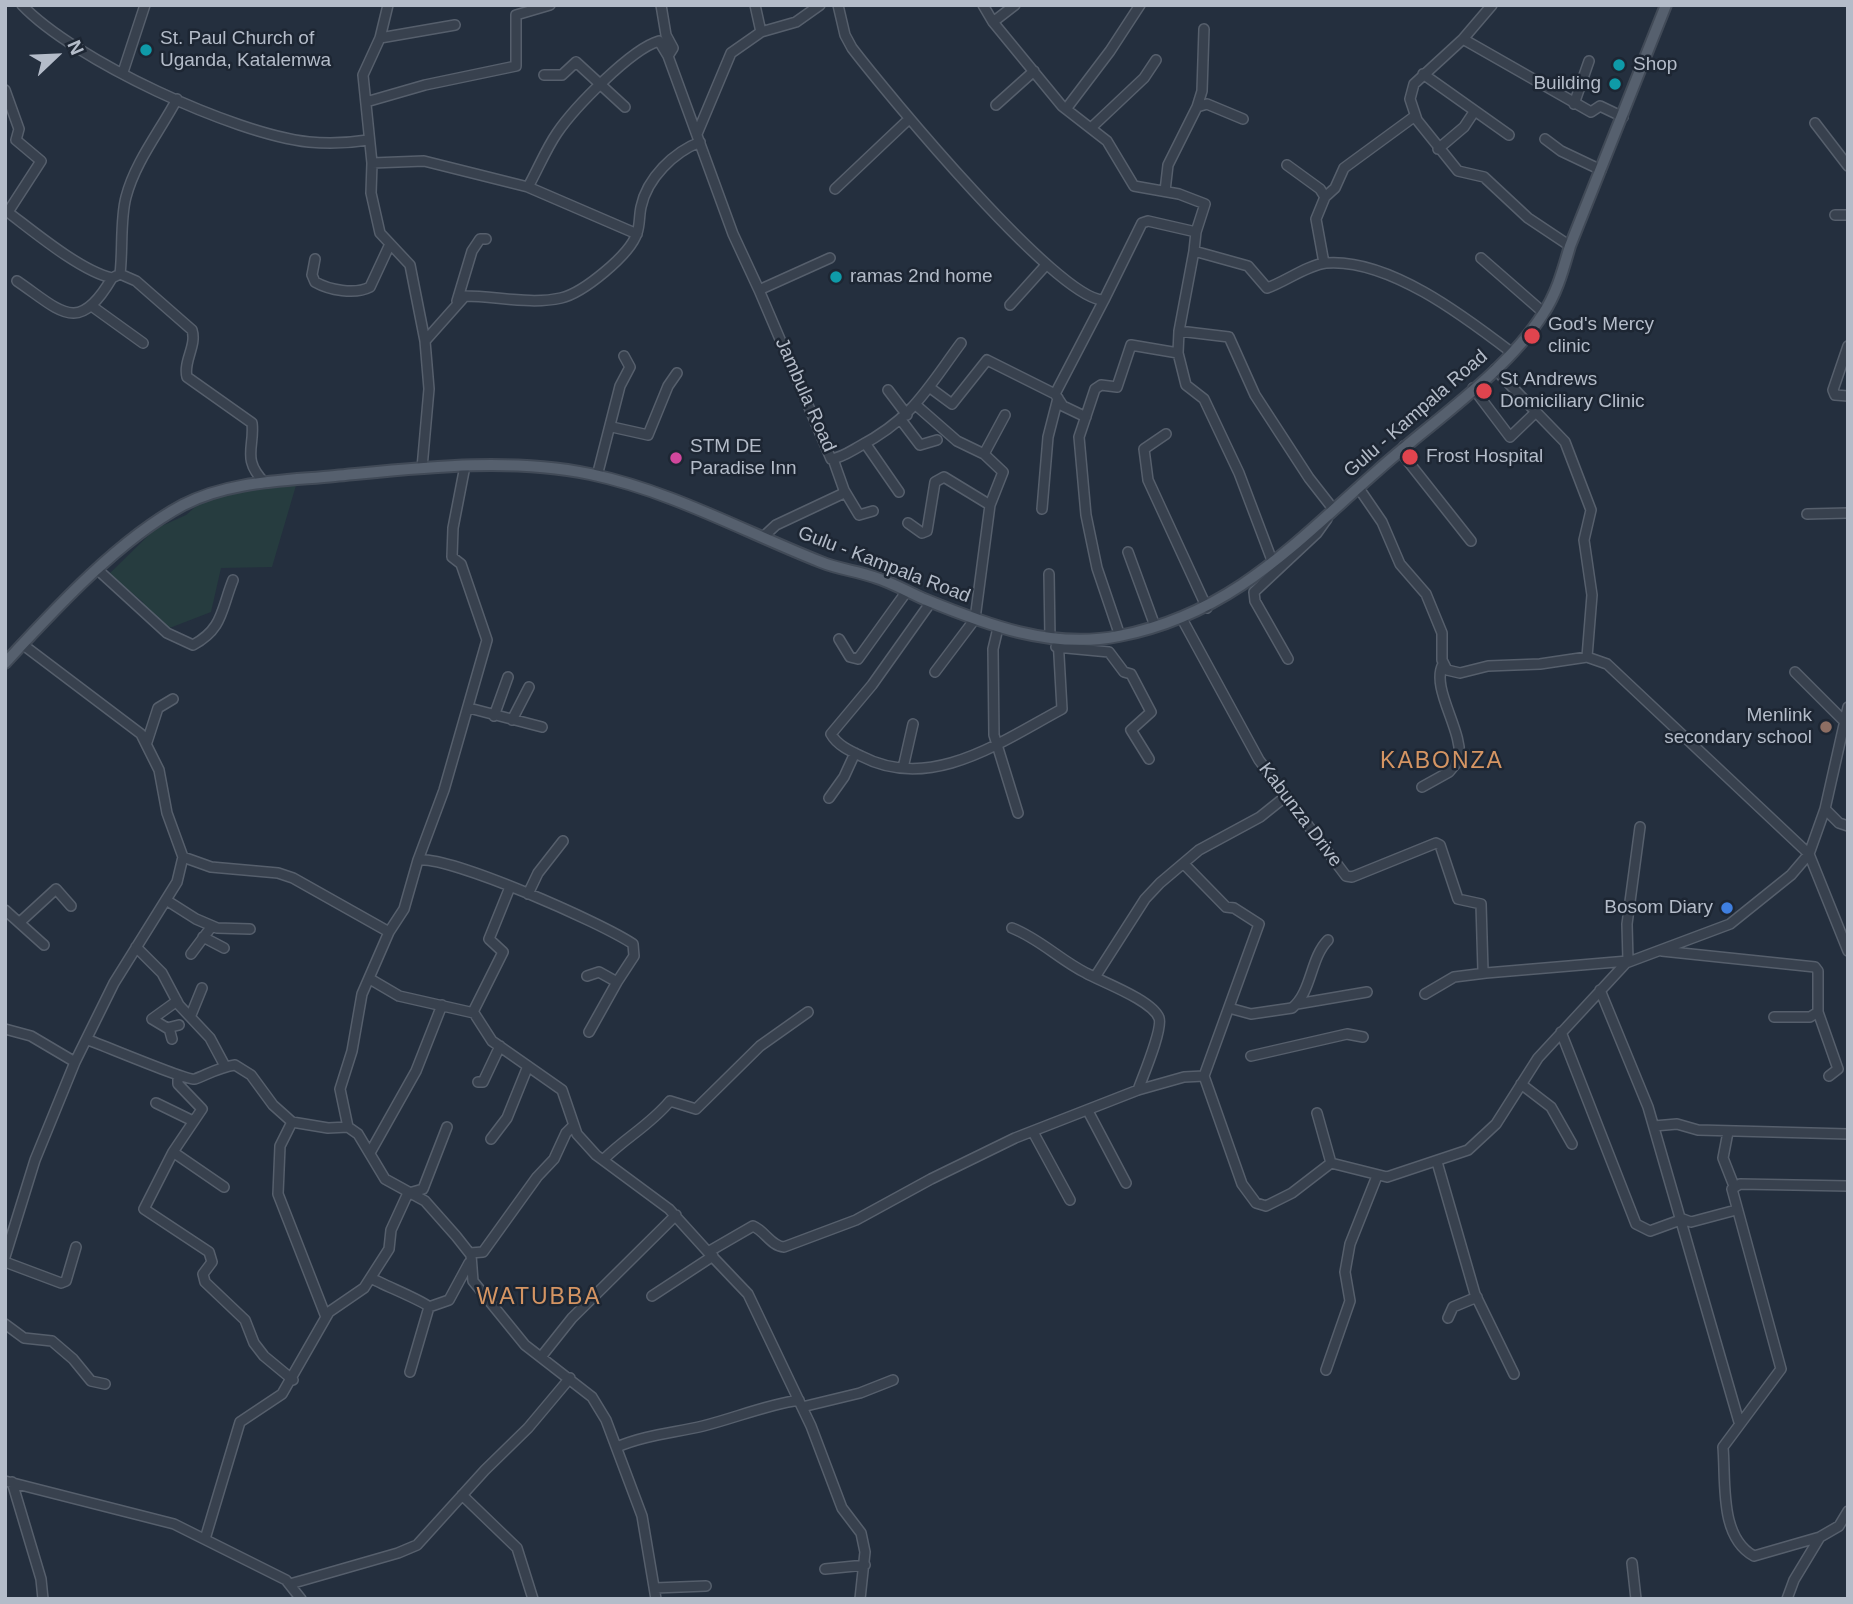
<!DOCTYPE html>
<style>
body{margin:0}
#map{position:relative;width:1853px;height:1604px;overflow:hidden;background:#242f3e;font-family:Arial,sans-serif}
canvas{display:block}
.frame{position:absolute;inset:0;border:7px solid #b4bcc9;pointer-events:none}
.north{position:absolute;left:21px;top:21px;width:70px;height:70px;-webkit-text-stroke:5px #1d2633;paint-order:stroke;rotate:67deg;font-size:19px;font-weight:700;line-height:28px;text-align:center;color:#b4bcc9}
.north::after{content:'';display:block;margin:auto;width:24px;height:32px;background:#b4bcc9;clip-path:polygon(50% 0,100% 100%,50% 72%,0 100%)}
</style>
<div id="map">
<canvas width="1853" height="1604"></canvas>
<div class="frame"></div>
<div class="north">N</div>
</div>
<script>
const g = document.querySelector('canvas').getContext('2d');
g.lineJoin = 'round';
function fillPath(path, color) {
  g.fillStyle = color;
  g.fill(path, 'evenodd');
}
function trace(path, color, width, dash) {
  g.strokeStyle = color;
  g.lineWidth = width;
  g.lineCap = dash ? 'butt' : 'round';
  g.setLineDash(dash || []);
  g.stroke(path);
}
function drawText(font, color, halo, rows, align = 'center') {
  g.font = font + ' Arial,sans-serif';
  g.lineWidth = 5;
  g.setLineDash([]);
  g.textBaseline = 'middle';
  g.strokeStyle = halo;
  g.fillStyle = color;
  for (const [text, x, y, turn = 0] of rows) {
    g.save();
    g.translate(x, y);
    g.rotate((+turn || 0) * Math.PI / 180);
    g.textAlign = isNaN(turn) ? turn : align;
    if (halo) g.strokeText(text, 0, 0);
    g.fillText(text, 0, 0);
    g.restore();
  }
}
const green = new Path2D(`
 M297 482 272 567 221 568 211 612 167 629 142 606 143 602 109 574 155 529 186 515 201 502 242 489Z`);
const minor = new Path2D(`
 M22 5C74 60 234 134 309 142 329 144 349 143 368 140
 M388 5 380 38 363 75 372 163 371 193 380 233 410 265 425 341 429 389 422 468
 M661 5 666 35 673 48 668 56
 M755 5 761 32 796 22 820 5
 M838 5 845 35 852 48C885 91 1059 302 1104 300L1142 223 1148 221 1196 232 1205 204 1179 194 1134 186 1107 141 1062 106 993 22 983 5
 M1492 5 1463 39 1414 84 1410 99 1417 120 1458 171 1484 177 1528 218 1570 246
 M993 22 1015 5
 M380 38 455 25
 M1463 39 1591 112 1600 106 1623 117
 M123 72 145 5
 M1423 74 1509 135
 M544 75H562L576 62 625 107
 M5 90 19 129 16 140 41 161 8 212
 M366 102 425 85 516 66V15L550 5
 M1574 104 1589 61
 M996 105 1034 71
 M1197 107 1202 91 1204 29
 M1066 109 1110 51 1140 5
 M1815 123 1848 166
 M1092 127 1144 78 1156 60
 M697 134 731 53 761 32
 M1545 139 1561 151 1601 170
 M1438 149 1464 127 1474 112
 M372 163 424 161 528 187 637 234
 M1287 165 1320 189 1325 197
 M528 187C538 169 546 149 557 133 574 108 631 49 659 41L668 56 733 234 759 290
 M835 189 909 119
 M1165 191 1168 165 1197 107 1207 104 1243 119
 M5 210C32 230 80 271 112 278L120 274C123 250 120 219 126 197 135 162 160 131 177 99
 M1835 215H1848
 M1196 232 1194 251 1248 266 1267 288C1285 282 1307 265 1326 263 1388 258 1464 316 1511 352
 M830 258 759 290 831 459C841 458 851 451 860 446 913 418 927 389 961 343
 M1481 258 1544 313
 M315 259 312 275 315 282C329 290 355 295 370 287L390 244
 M1324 263 1316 219 1325 197 1335 188 1344 168 1415 116
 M120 274 136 281 192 330C197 346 183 361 187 377L252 423C255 447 241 459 265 483
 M17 281C61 311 78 336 112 278
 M457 301 472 251 480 239H486
 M1010 305 1046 265
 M93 307 143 343
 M1179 331 1194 251
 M425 341 465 296C496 296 530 305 561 298 583 293 630 255 637 233 640 225 639 216 641 207 647 178 674 152 700 142
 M1848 346 1833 390 1835 395 1848 396
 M1495 369 1536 412
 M929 387 952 404 987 360 1055 394 1063 406 1086 417
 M1473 388 1510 437 1536 412 1565 442 1591 510 1584 540 1592 595 1587 657
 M888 390 907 415
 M1055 394 1104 300
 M917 406 957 441 984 454 1003 472 990 505 975 619 935 672
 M901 420 920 445 937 440
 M612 427 648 435 668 386 677 373
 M1166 434 1144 449 1148 480 1207 608
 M865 443 899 492
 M1404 446 1403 455 1471 541
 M984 454 1005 415
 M597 476 620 386 630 367 624 356
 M1358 487 1382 522 1400 564 1426 594 1442 633V660L1447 670 1460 673 1488 666 1540 664 1587 657 1607 664 1809 854 1848 951
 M844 490 859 515 873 511
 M1042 509 1048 437 1058 398
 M1807 514 1848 513
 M908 523 922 533 927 531 935 482 944 477 990 505
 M763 537 776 525 842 494 844 490 833 459
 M1128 552 1155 626
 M1273 563 1239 473 1204 399 1186 385 1178 353 1179 331 1229 337 1255 395 1309 478 1334 510
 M98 570 167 633 193 645C223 629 221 610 233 580
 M1049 574 1050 638
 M931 602 872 685 831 734C837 745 850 751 861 756 931 793 1002 741 1062 709L1058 638
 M1181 617 1259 760 1346 876 1352 877 1436 843 1440 845 1458 899 1481 904 1483 971 1486 973 1628 961 1627 924 1640 827
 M998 628 993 649 994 735 1018 813
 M1120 636 1097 568 1086 515 1079 437 1095 389 1101 385 1117 387 1131 345 1178 353
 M839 639 850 657 858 659 907 591
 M1056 647 1109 652 1124 672 1131 674 1151 712 1131 730 1149 759
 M1288 659 1255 601 1254 592 1317 533 1327 519
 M1795 672 1844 721
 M469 708 542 727
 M494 716 508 677
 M512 720 529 687
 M147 742 158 708 173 699
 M903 768 913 724
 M1422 787 1449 772 1459 760C1464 731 1430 688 1443 664
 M829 798 844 777 855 753
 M1825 809 1839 823 1848 826
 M183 857 211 867 278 873 293 878 389 932
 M418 860 444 790 487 640 461 564 452 557 453 528 465 466
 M1184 864 1226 907 1234 908 1259 924 1204 1076 1242 1184 1256 1203 1266 1206 1292 1193 1331 1163 1387 1177 1468 1150 1496 1124 1538 1058 1626 963 1730 924 1791 875 1809 854 1825 809 1848 707
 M528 894 538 873 563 841
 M166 900 196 919 217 928 250 929
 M5 910 44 945
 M20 922 56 889 71 906
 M1012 928C1040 939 1060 960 1086 973 1102 982 1152 1000 1159 1018 1163 1029 1143 1076 1138 1090
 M203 937 224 948
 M136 947 162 973 179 1005 210 1038 225 1066
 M1662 951 1815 967 1818 971V1012L1810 1017H1774
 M191 954 212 926
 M1095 977 1145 899 1160 883 1199 850 1260 817 1285 797
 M370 979 399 996 474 1013 492 1041 562 1090 577 1134 596 1155 669 1209 708 1252 753 1226C765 1231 771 1246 784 1247L856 1220 931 1179 1015 1138 1138 1090 1184 1077 1204 1076
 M1600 990 1648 1107 1739 1422
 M1425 994 1454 977 1486 973
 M177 1001 152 1019 167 1028 179 1025
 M1297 1004 1367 992
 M1229 1008 1251 1014 1292 1008C1312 992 1310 958 1328 940
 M473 1012 503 952 489 939 510 887
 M1818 1012 1838 1069 1829 1076
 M191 1015 202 988
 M169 1028 172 1039
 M5 1029 31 1036 75 1062
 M589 1032 617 982
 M1561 1032 1636 1224 1650 1231 1683 1219 1691 1222 1736 1210
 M88 1040C103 1045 187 1081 195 1079 208 1074 220 1067 235 1065L251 1075 273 1105 292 1122 328 1128 348 1127 358 1134 385 1179 425 1201 456 1236 471 1255 473 1281 525 1345 592 1397 606 1420 642 1516 656 1599
 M1251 1056 1347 1034 1363 1037
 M178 1077V1084L202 1109 173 1152 224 1187
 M478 1082H483L500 1046
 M1521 1084 1551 1107 1572 1144
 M156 1103 193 1121
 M1088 1111 1126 1183
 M1317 1113 1331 1163
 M292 1122 280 1146 278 1194 326 1317
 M1654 1126 1677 1124 1698 1130 1848 1134
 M348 1127 340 1089 352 1051 362 994 389 932 404 909 418 860C451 856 602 923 633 944L634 956 617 982 599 972 587 976
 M1033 1132 1070 1200
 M1728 1132 1723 1158 1734 1186
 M491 1139 507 1118 528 1066
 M371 1151 416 1071 442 1005
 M173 1152 144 1209 209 1252 212 1262 203 1274 205 1282 245 1320 254 1343 264 1356 293 1380
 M603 1160C626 1137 649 1126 670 1101L696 1109 760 1046 808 1012
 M1437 1162 1475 1294 1514 1374
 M1848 1186 1740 1184 1732 1189 1781 1369 1723 1447C1726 1482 1719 1537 1754 1556L1820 1537 1839 1526 1848 1511
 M409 1193 423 1189 447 1127
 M708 1252 748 1294 811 1426 842 1508 861 1533 865 1552 860 1599
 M470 1253 483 1252 537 1177 554 1159 566 1133 573 1126
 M5 1257 35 1160 75 1062 114 983 177 882 183 857 167 813 159 770 141 734 22 644
 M5 1262 61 1283 66 1281 76 1247
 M371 1278C383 1285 424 1301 429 1307L410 1372
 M652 1296 713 1256
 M429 1307 449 1300 469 1263
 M1448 1318 1453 1307 1477 1297
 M5 1324 24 1338 52 1341 73 1359 91 1381 105 1384
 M541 1357 572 1318 676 1215
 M1326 1370 1350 1301 1345 1272 1350 1244 1377 1176
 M802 1407 860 1393 893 1380
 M617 1447C645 1435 673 1433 703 1426 735 1418 766 1405 799 1400
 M5 1481 174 1524 286 1580 301 1599
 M12 1482 41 1579 43 1599
 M462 1495 517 1548 533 1599
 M205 1539 240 1422 282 1394 329 1312 364 1288 389 1249 391 1230 408 1193
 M1632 1563 1636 1599
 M825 1569 865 1565
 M290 1584 398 1553 417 1545 485 1470 528 1428 570 1378
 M655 1588 706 1586
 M1787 1599 1794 1580 1820 1537`);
const major = new Path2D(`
 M5 663C55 609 118 540 183 505 229 481 284 481 335 476 418 468 507 457 590 474 671 491 745 532 821 562 838 569 857 571 874 577 891 582 908 592 924 599 985 624 1051 650 1119 636 1232 614 1295 543 1377 471 1430 423 1505 374 1543 314 1557 293 1563 270 1570 246L1666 5`);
const markers = [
 [146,50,7,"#0f9aa8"],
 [1619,65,7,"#0f9aa8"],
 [1615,84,7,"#0f9aa8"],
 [836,277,7,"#0f9aa8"],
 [1532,336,9,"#e0444e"],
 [1484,391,9,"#e0444e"],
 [1410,457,9,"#e0444e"],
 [676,458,7,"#d1479c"],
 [1826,727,7,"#8d6e63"],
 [1727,908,7,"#3f7fe0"]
];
const poiNames = [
 ["St. Paul Church of",160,39],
 ["Uganda, Katalemwa",160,61],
 ["Shop",1633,65],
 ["Building",1601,84,"right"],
 ["ramas 2nd home",850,277],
 ["God's Mercy",1548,325],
 ["clinic",1548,347],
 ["St Andrews",1500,380],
 ["Domiciliary Clinic",1500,402],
 ["STM DE",690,447],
 ["Paradise Inn",690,469],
 ["Frost Hospital",1426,457],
 ["Menlink",1812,716,"right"],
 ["secondary school",1812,738,"right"],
 ["Bosom Diary",1713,908,"right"]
];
const streetNames = [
 ["Jambula Road",805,395,66],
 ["Gulu - Kampala Road",1416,414,-41],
 ["Gulu - Kampala Road",884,565,21],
 ["Kabunza Drive",1300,815,53]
];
const quarterNames = [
 ["KABONZA",1442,762],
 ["WATUBBA",539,1298]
];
fillPath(green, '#263c3f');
trace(minor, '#565f6c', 12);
trace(major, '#414a57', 14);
trace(minor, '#38414e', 9);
trace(major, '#56606e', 10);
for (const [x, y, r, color] of markers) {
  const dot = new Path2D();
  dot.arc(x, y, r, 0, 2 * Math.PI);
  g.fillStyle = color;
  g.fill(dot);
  trace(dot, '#1d2633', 2.5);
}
drawText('19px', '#b4bcc9', '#1d2633', poiNames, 'left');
drawText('19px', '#b4bcc9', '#1d2633', streetNames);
g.letterSpacing = '2px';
drawText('23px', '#d59563', '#1d2633', quarterNames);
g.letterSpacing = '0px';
</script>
